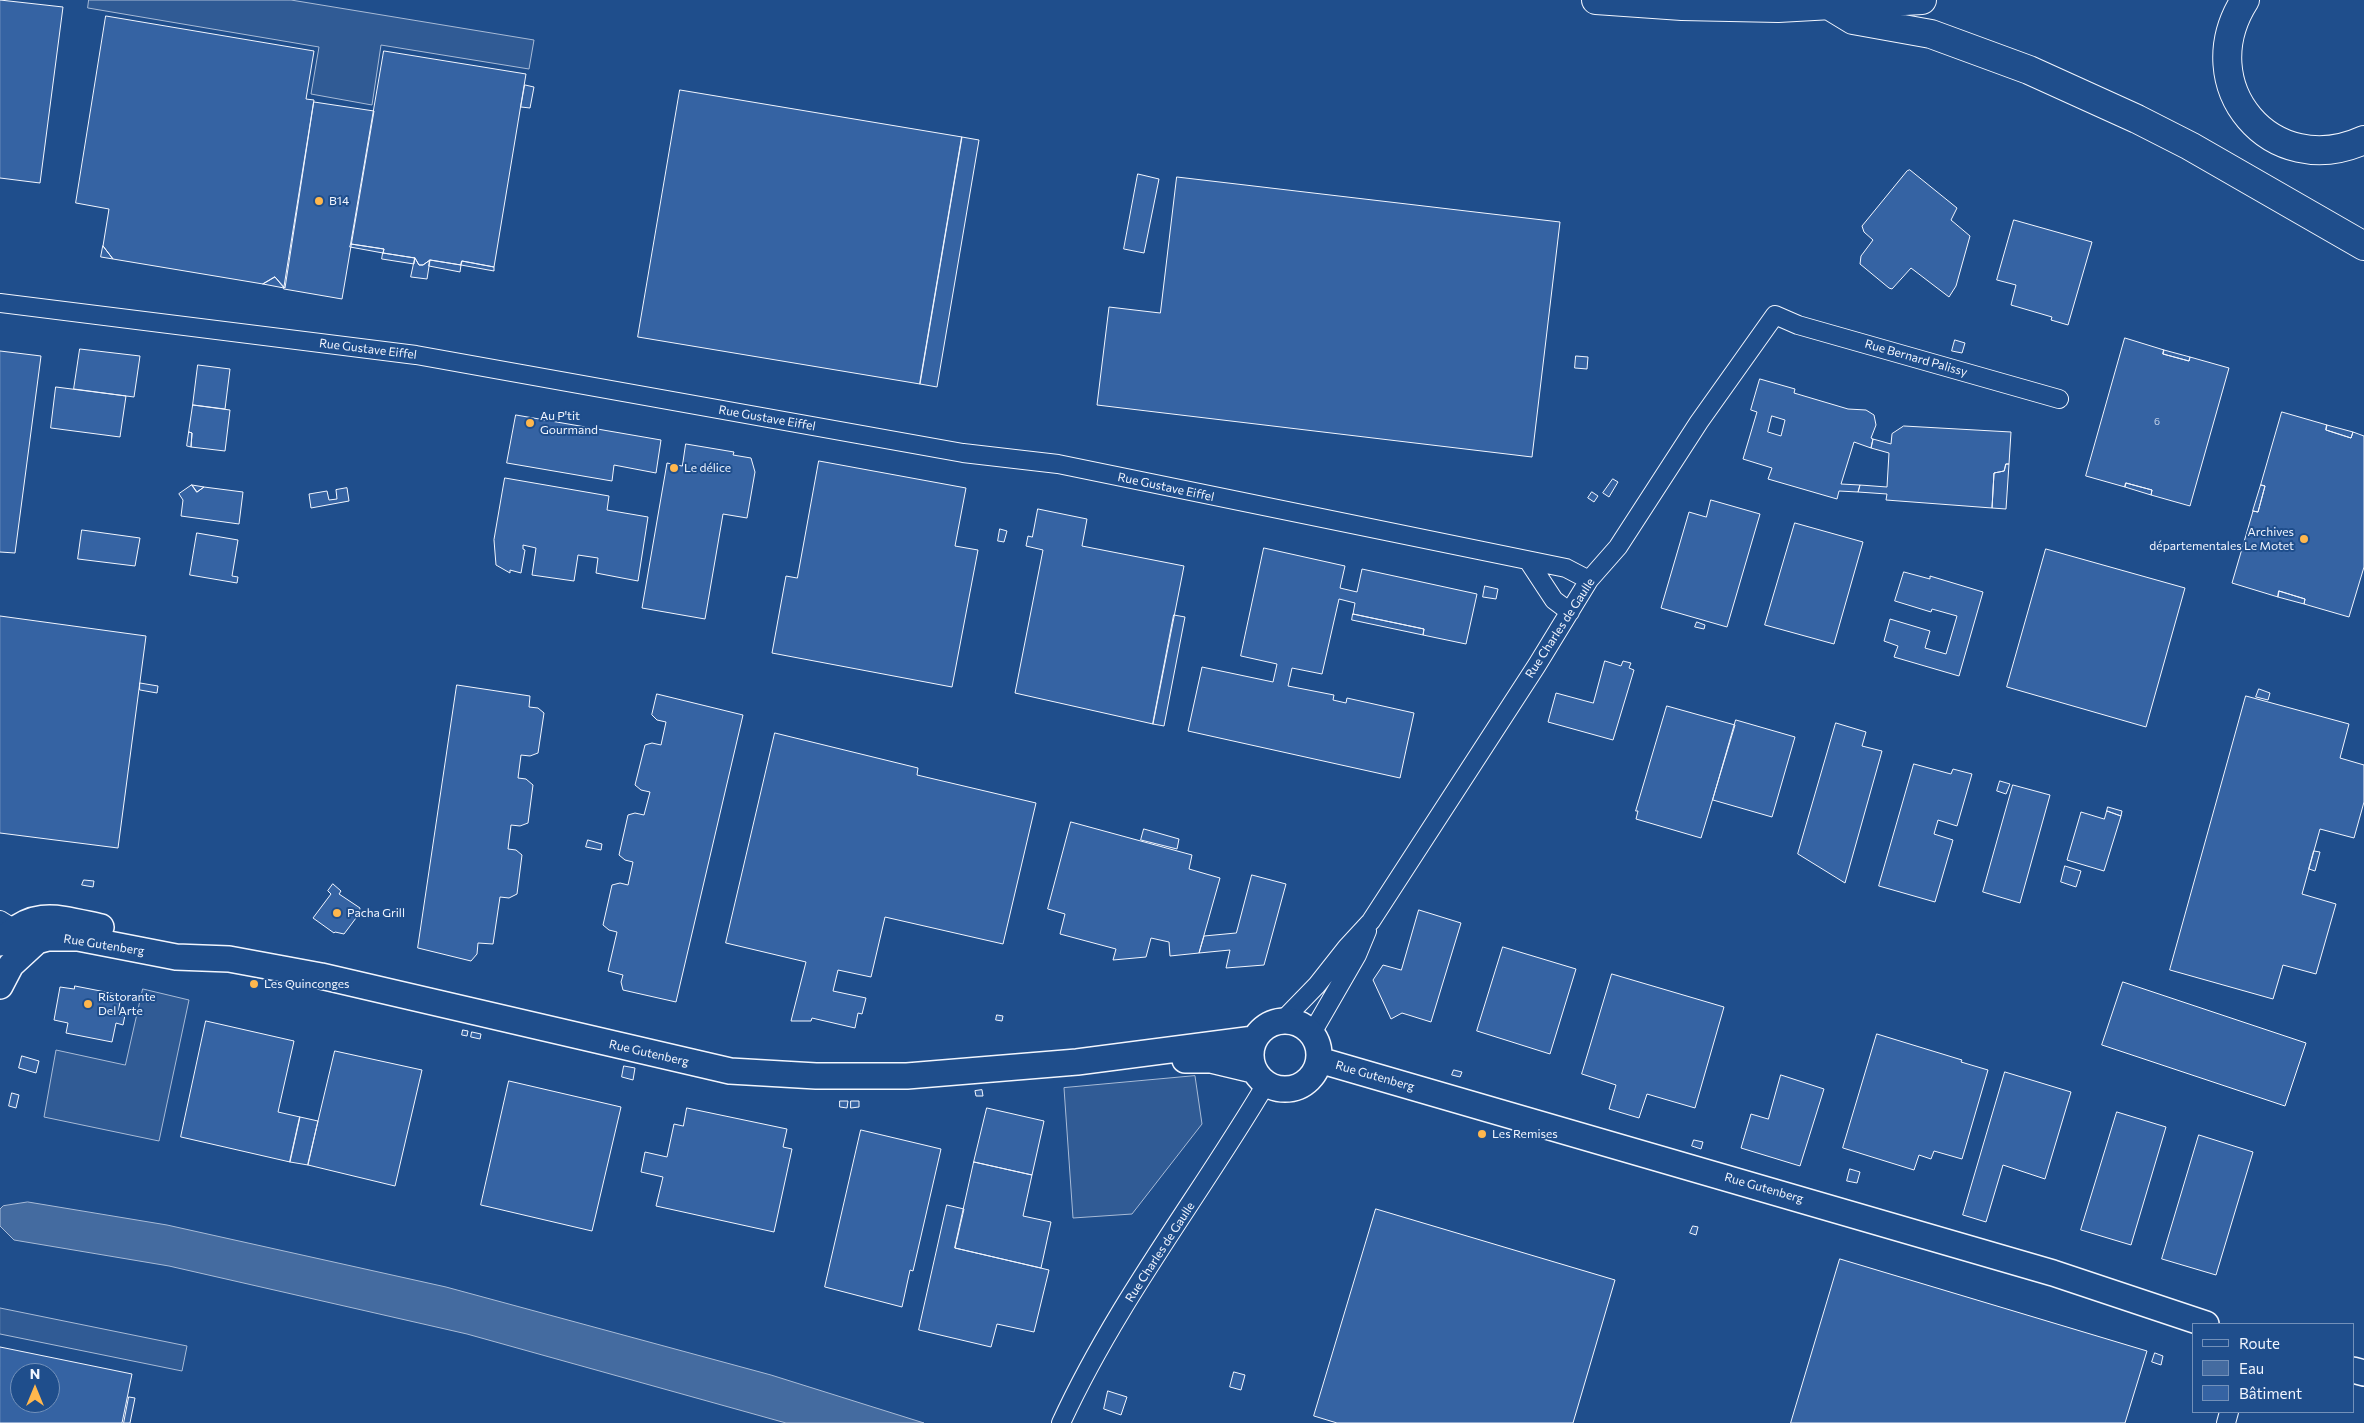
<!DOCTYPE html>
<meta charset="utf-8">
<style>
body{margin:0}
#map{position:relative;width:2364px;height:1423px;overflow:hidden;background:#1f4e8c;font-family:Commissioner,sans-serif}
canvas{display:block}
.legend{position:absolute;left:2192px;top:1323px;width:162px;height:90px;box-sizing:border-box;background:#1f4e8c;border:1px solid #7391ba;margin:0;padding:6px 9px;list-style:none;font-size:15px;color:#f2f6ff}
.legend li{display:flex;align-items:center;gap:10px;height:25px}
.legend b{width:25px;border:1px solid #7391ba}
.north{position:absolute;left:10px;top:1363px;width:50px;height:50px;box-sizing:border-box;background:#1f4e8c;border:1px solid #7391ba;border-radius:50%;rotate:0deg;font-size:14px;font-weight:700;line-height:20px;text-align:center;color:#f2f6ff}
.north::after{content:'';display:block;margin:auto;width:18px;height:22px;background:#ffb74d;clip-path:polygon(50% 0,100% 100%,50% 72%,0 100%)}
</style>
<div id="map">
<canvas width="2364" height="1423"></canvas>
<ul class="legend">
<li><b style="height:6px;background:#1f4e8c"></b>Route</li>
<li><b style="height:14px;background:#446ba0"></b>Eau</li>
<li><b style="height:14px;background:#3563a3"></b>Bâtiment</li>
</ul>
<div class="north">N</div>
</div>
<script>
const g = document.querySelector('canvas').getContext('2d');
g.lineJoin = 'round';
function fillPath(path, color) {
  g.fillStyle = color;
  g.fill(path, 'evenodd');
}
function trace(path, color, width, dash) {
  g.strokeStyle = color;
  g.lineWidth = width;
  g.lineCap = dash ? 'butt' : 'round';
  g.setLineDash(dash || []);
  g.stroke(path);
}
function drawText(font, color, halo, rows, align = 'center') {
  g.font = font + ' Commissioner,sans-serif';
  g.lineWidth = 4;
  g.setLineDash([]);
  g.textBaseline = 'middle';
  g.strokeStyle = halo;
  g.fillStyle = color;
  for (const [text, x, y, turn = 0] of rows) {
    g.save();
    g.translate(x, y);
    g.rotate((+turn || 0) * Math.PI / 180);
    g.textAlign = isNaN(turn) ? turn : align;
    if (halo) g.strokeText(text, 0, 0);
    g.fillText(text, 0, 0);
    g.restore();
  }
}
const built = new Path2D(`
 M89 0H291L534 40 529 69 381 45 372 105 311 94 319 47 88 8Z
 M143 989 189 1000 159 1141 44 1117 56 1050 125 1065Z
 M1195 1076 1202 1124 1132 1214 1073 1218 1064 1088Z
 M0 1308 187 1346 182 1371 0 1334Z`);
const water = new Path2D(`
 M28 1202 167 1225 446 1287 771 1375 924 1423H786L467 1334 169 1266 14 1240 0 1226V1209L3 1206Z`);
const building = new Path2D(`
 M0 0 63 7 40 183 0 178Z
 M106 16 314 51 306 99 314 100 285 288 275 277 263 284 113 259 103 246 109 209 76 203Z
 M384 51 526 74 494 267 462 261 461 265 430 260 423 265H419L415 258 383 253 384 249 351 244Z
 M525 85 534 87 530 108 521 107Z
 M680 90 962 137 920 384 638 337Z
 M314 102 374 111 342 299 284 289Z
 M962 137 979 140 937 387 920 384Z
 M1910 170 1957 208 1951 220 1970 236 1956 286 1949 297 1911 268 1892 289 1889 288 1860 264 1861 256 1873 240 1864 232 1862 226 1907 171Z
 M1138 174 1159 179 1144 253 1124 249Z
 M1177 177 1560 222 1532 457 1097 405 1109 307 1160 313Z
 M2014 220 2092 242 2068 325 2051 320 2052 317 2011 305 2016 285 1997 280Z
 M351 244 384 249 383 253 350 247Z
 M103 246 113 259 101 257Z
 M383 253 415 258 414 264 382 259Z
 M415 258 419 265H423L430 260 427 279 411 277Z
 M430 260 461 265 460 272 429 266Z
 M462 261 494 267V271L461 265Z
 M275 277 284 288 263 284Z
 M2125 338 2164 350 2163 354 2189 361 2190 357 2229 368 2190 506 2151 495 2152 490 2126 483 2125 487 2086 476Z
 M1955 340 1965 343 1962 353 1952 351Z
 M80 349 140 356 134 397 74 389Z
 M2164 350 2190 357 2189 361 2163 354Z
 M0 351 41 356 15 553 0 552Z
 M1576 356 1588 357 1587 369 1575 368Z
 M198 365 230 369 225 409 193 405Z
 M1760 379 1795 389 1794 393 1848 409 1866 410 1874 415 1876 425 1871 438 1873 439 1871 448 1854 442 1841 484 1860 485 1858 492 1839 491 1837 499 1768 479 1772 468 1743 459 1757 412 1751 410ZM1772 416 1785 420 1781 436 1768 432Z
 M56 387 126 396 120 437 51 428Z
 M193 405 230 410 225 451 191 447 192 433 189 432Z
 M2282 412 2327 425 2326 430 2351 438 2353 432 2364 436V567L2349 617 2304 604 2305 599 2279 591 2278 597 2232 583 2253 511 2258 512 2265 486 2261 485Z
 M516 415 661 440 656 473 614 465 612 481 507 463Z
 M2327 425 2353 432 2351 438 2326 430Z
 M1904 426 2011 432 2009 464H2006L2004 471 1994 473 1992 508 1886 500 1887 494 1858 492 1860 485 1887 487 1889 453 1871 448 1873 439 1891 444 1892 434Z
 M189 432 192 433 191 447 187 446Z
 M686 444 734 452 733 455 751 458 755 472 747 518 723 514 705 619 642 608 667 463 682 466Z
 M819 461 966 488 955 546 978 550 952 687 772 653 786 576 797 578Z
 M2006 464H2009L2006 509 1992 508 1994 473 2004 471Z
 M505 478 609 496 607 510 648 517 638 581 596 573 598 558 578 555 574 581 532 575 536 548 523 545V549L525 550 521 573 510 570V573L496 565 494 540Z
 M1613 479 1618 482 1609 497 1603 493Z
 M2126 483 2152 490 2151 495 2125 487Z
 M192 485 197 492 204 487 243 492 239 524 181 516 183 500 179 494Z
 M192 485 204 487 197 492Z
 M2261 485 2265 486 2258 512 2253 511Z
 M347 488 349 501 311 508 309 494 327 491 329 500 337 499 336 490Z
 M1592 492 1598 496 1594 502 1588 498Z
 M1711 500 1760 514 1727 627 1661 608 1689 512 1706 517Z
 M1038 509 1087 519 1082 546 1184 566 1153 724 1015 693 1043 550 1026 546 1028 536 1032 537Z
 M1795 523 1863 542 1834 644 1765 625Z
 M1000 529 1007 531 1004 542 998 541Z
 M82 530 140 538 135 566 78 559Z
 M197 533 238 540 232 576 238 577 237 583 190 575Z
 M1264 548 1345 566 1340 588 1357 592 1362 569 1477 594 1466 644 1423 635 1424 629 1353 614 1355 603 1339 599 1322 674 1292 668 1288 686 1334 695 1333 700 1346 703 1347 698 1414 713 1400 778 1188 731 1202 667 1273 682 1277 664 1241 656Z
 M2046 549 2185 588 2146 727 2007 687Z
 M1904 572 1930 579V576L1983 592 1959 676 1894 657 1898 646 1884 641 1890 619 1930 631 1925 648 1946 654 1957 616 1932 609 1931 612 1895 601Z
 M1485 586 1498 589 1496 599 1483 597Z
 M2279 591 2305 599 2304 604 2278 597Z
 M1353 614 1424 629 1423 635 1352 620Z
 M1174 615 1185 617 1164 726 1153 724Z
 M0 616 146 636 118 848 0 833Z
 M1697 622 1705 625 1704 629 1695 627Z
 M1605 661 1621 666 1623 661 1631 663 1629 668 1634 670 1613 740 1548 722 1556 693 1593 703Z
 M140 683 158 686 157 693 140 690Z
 M457 685 530 696 529 707 538 708 544 713 538 753 530 756 521 755 518 778 526 779 533 785 528 823 520 826 511 825 508 849 516 850 522 855 517 894 509 898 500 897 493 944 478 943 477 954 471 961 418 948Z
 M2259 689 2270 693 2268 700 2256 697Z
 M657 694 743 715 676 1002 623 990 621 982 623 975 608 971 617 932 609 930 603 925 612 885 620 883 628 885 633 862 625 860 619 855 628 815 635 813 644 815 650 792 641 790 635 785 645 745 652 743 661 745 666 722 657 720 652 715Z
 M2246 696 2349 724 2340 758 2364 765V802L2354 838 2320 829 2302 894 2336 904 2316 974 2283 965 2273 999 2170 970Z
 M1667 706 1735 725 1701 838 1636 819 1638 811H1636Z
 M1736 720 1795 737 1772 817 1713 800Z
 M1836 723 1866 732 1862 746 1882 751 1845 883 1798 854Z
 M775 733 918 768 917 775 1036 803 1003 944 885 917 871 977 838 970 833 991 866 998 862 1014 858 1013 855 1028 812 1018 811 1021H791L806 962 726 943Z
 M1914 764 1951 774 1953 769 1972 774 1957 826 1938 820 1934 834 1953 840 1935 902 1879 886Z
 M2000 781 2010 784 2006 794 1997 791Z
 M2013 785 2050 795 2020 903 1983 892Z
 M2108 807 2122 811 2121 816 2107 811Z
 M2107 811 2121 816 2104 871 2067 860 2081 812 2104 819Z
 M1071 822 1192 855 1189 869 1220 878 1199 953 1170 956 1169 942 1151 938 1146 957 1113 960 1116 949 1060 934 1065 914 1048 909Z
 M1144 829 1179 839 1177 849 1141 840Z
 M588 840 602 844 601 850 586 847Z
 M2314 851 2320 852 2315 871 2309 869Z
 M2065 866 2081 871 2076 887 2061 882Z
 M1252 875 1286 884 1264 965 1226 968 1230 950 1199 953 1204 936 1236 933Z
 M84 880 94 881 93 887 82 885Z
 M333 884 341 891 339 894 360 908 359 914 344 934 335 932 334 933 313 918 331 894 328 891Z
 M1419 910 1461 923 1431 1022 1402 1013 1391 1019 1373 980 1383 965 1401 970Z
 M1503 947 1576 969 1550 1054 1477 1031Z
 M1612 974 1724 1007 1695 1108 1647 1094 1639 1118 1609 1109 1616 1085 1582 1074Z
 M2123 982 2306 1043 2285 1106 2102 1045Z
 M75 986 121 995 118 1014 125 1015 123 1025 116 1023 112 1042 66 1033 68 1023 54 1020 60 987 74 989Z
 M997 1015 1003 1016 1002 1021 996 1020Z
 M206 1021 294 1041 278 1112 300 1117 290 1162 181 1137Z
 M463 1030 468 1031 467 1036 462 1035Z
 M472 1032 481 1034 480 1039 471 1037Z
 M1877 1034 1962 1060 1961 1062 1988 1070 1962 1159 1934 1151 1931 1159 1919 1155 1914 1170 1843 1148Z
 M335 1051 422 1070 395 1186 308 1165Z
 M22 1056 39 1061 36 1073 19 1068Z
 M624 1066 635 1068 633 1080 622 1077Z
 M1454 1070 1462 1072 1460 1077 1452 1075Z
 M2005 1072 2071 1092 2045 1179 2003 1165 1986 1222 1963 1215Z
 M1781 1075 1824 1089 1800 1166 1741 1148 1751 1114 1768 1119Z
 M509 1081 621 1107 592 1231 481 1205Z
 M982 1090 983 1096H976L975 1091Z
 M12 1093 19 1095 16 1108 9 1106Z
 M840 1101H848L847 1108 840 1107Z
 M851 1101H859V1107L851 1108Z
 M687 1108 787 1129 783 1147 792 1149 774 1232 656 1206 663 1177 641 1172 645 1152 667 1157 674 1124 683 1126Z
 M987 1108 1044 1121 1032 1175 974 1162Z
 M2117 1112 2166 1127 2131 1245 2081 1230Z
 M300 1117 318 1121 308 1165 290 1162Z
 M861 1130 941 1149 913 1271 910 1270 902 1307 825 1287Z
 M2199 1135 2253 1152 2216 1275 2162 1259Z
 M1694 1140 1703 1142 1701 1149 1692 1146Z
 M974 1162 1032 1175 1023 1216 1051 1222 1041 1268 955 1248Z
 M1850 1169 1860 1172 1857 1183 1847 1181Z
 M947 1205 964 1209 955 1248 1049 1270 1034 1332 997 1324 991 1347 919 1330Z
 M1376 1209 1615 1280 1573 1423H1337L1314 1416Z
 M1693 1226 1698 1227 1696 1235 1690 1233Z
 M1840 1259 2147 1351 2125 1423H1791Z
 M0 1347 132 1374 122 1423H0ZM20 1373H50V1403H20Z
 M2155 1353 2163 1356 2161 1365 2152 1362Z
 M1234 1372 1245 1375 1241 1390 1230 1387Z
 M1108 1391 1127 1397 1121 1415 1104 1409Z
 M129 1397 135 1398 130 1423H124Z`);
const street = new Path2D(`
 M0 303 416 355 963 453 1058 464 1566 568 1589 580
 M1529 562 1554 600 1570 612
 M0 920 13 928
 M1282 1021 1317 985 1347 947 1371 921 1537 665 1589 580 1618 547 1699 422 1775 315 1798 325 2059 399
 M1312 1033 1357 955 1367 931
 M1061 1423C1116 1303 1199 1197 1266 1084
 M2226 1423 2229 1412`);
const secondary = new Path2D(`
 M0 943C32 907 59 918 101 927
 M0 986 11 965 37 941 48 938H78L176 957 229 959 321 976 730 1071 816 1076H907L1077 1062 1254 1039
 M1251 1055a34 34 0 1 1 68 0a34 34 0 1 1-68 0Z
 M1185 1060H1211L1253 1070
 M1319 1060 2053 1273 2206 1324
 M2353 1370 2364 1373`);
const highway = new Path2D(`
 M1596 0 1682 6 1778 8 1922 0
 M2245 0C2190 86 2272 182 2364 140
 M1830 6 1853 20 1931 34 2029 70 2137 119 2190 146 2364 246`);
const markers = [
 [319,201,5,"#ffb74d"],
 [530,423,5,"#ffb74d"],
 [674,468,5,"#ffb74d"],
 [2304,539,5,"#ffb74d"],
 [337,913,5,"#ffb74d"],
 [254,984,5,"#ffb74d"],
 [88,1004,5,"#ffb74d"],
 [1482,1134,5,"#ffb74d"]
];
const numberNames = [
 ["6",2157,422]
];
const poiNames = [
 ["B14",329,201],
 ["Au P'tit",540,416],
 ["Gourmand",540,430],
 ["Le délice",684,468],
 ["Archives",2294,532,"right"],
 ["départementales Le Motet",2294,546,"right"],
 ["Pacha Grill",347,913],
 ["Les Quinconges",264,984],
 ["Ristorante",98,997],
 ["Del Arte",98,1011],
 ["Les Remises",1492,1134]
];
const streetNames = [
 ["Rue Gustave Eiffel",368,349,7],
 ["Rue Bernard Palissy",1916,358,16],
 ["Rue Gustave Eiffel",767,418,10],
 ["Rue Gustave Eiffel",1166,487,12],
 ["Rue Charles de Gaulle",1560,628,-57],
 ["Rue Gutenberg",104,945,9],
 ["Rue Gutenberg",649,1053,13],
 ["Rue Gutenberg",1375,1076,16],
 ["Rue Gutenberg",1764,1188,16],
 ["Rue Charles de Gaulle",1160,1252,-57]
];
fillPath(built, '#305b95');
trace(built, '#a8bbd7', 1);
fillPath(water, '#446ba0');
trace(water, '#a8bbd7', 1);
fillPath(building, '#3563a3');
trace(building, '#f2f6ff', 1);
trace(street, '#f2f6ff', 20);
trace(secondary, '#f2f6ff', 28);
trace(highway, '#f2f6ff', 30);
trace(street, '#1f4e8c', 18);
trace(secondary, '#1f4e8c', 25);
trace(highway, '#1f4e8c', 28);
for (const [x, y, r, color] of markers) {
  const dot = new Path2D();
  dot.arc(x, y, r, 0, 2 * Math.PI);
  g.fillStyle = color;
  g.fill(dot);
  trace(dot, '#1f4e8c', 2);
}
drawText('10px', '#c3d1e8', null, numberNames);
drawText('12px', '#f2f6ff', '#1f4e8c', poiNames, 'left');
drawText('12px', '#f2f6ff', '#1f4e8c', streetNames);
</script>
